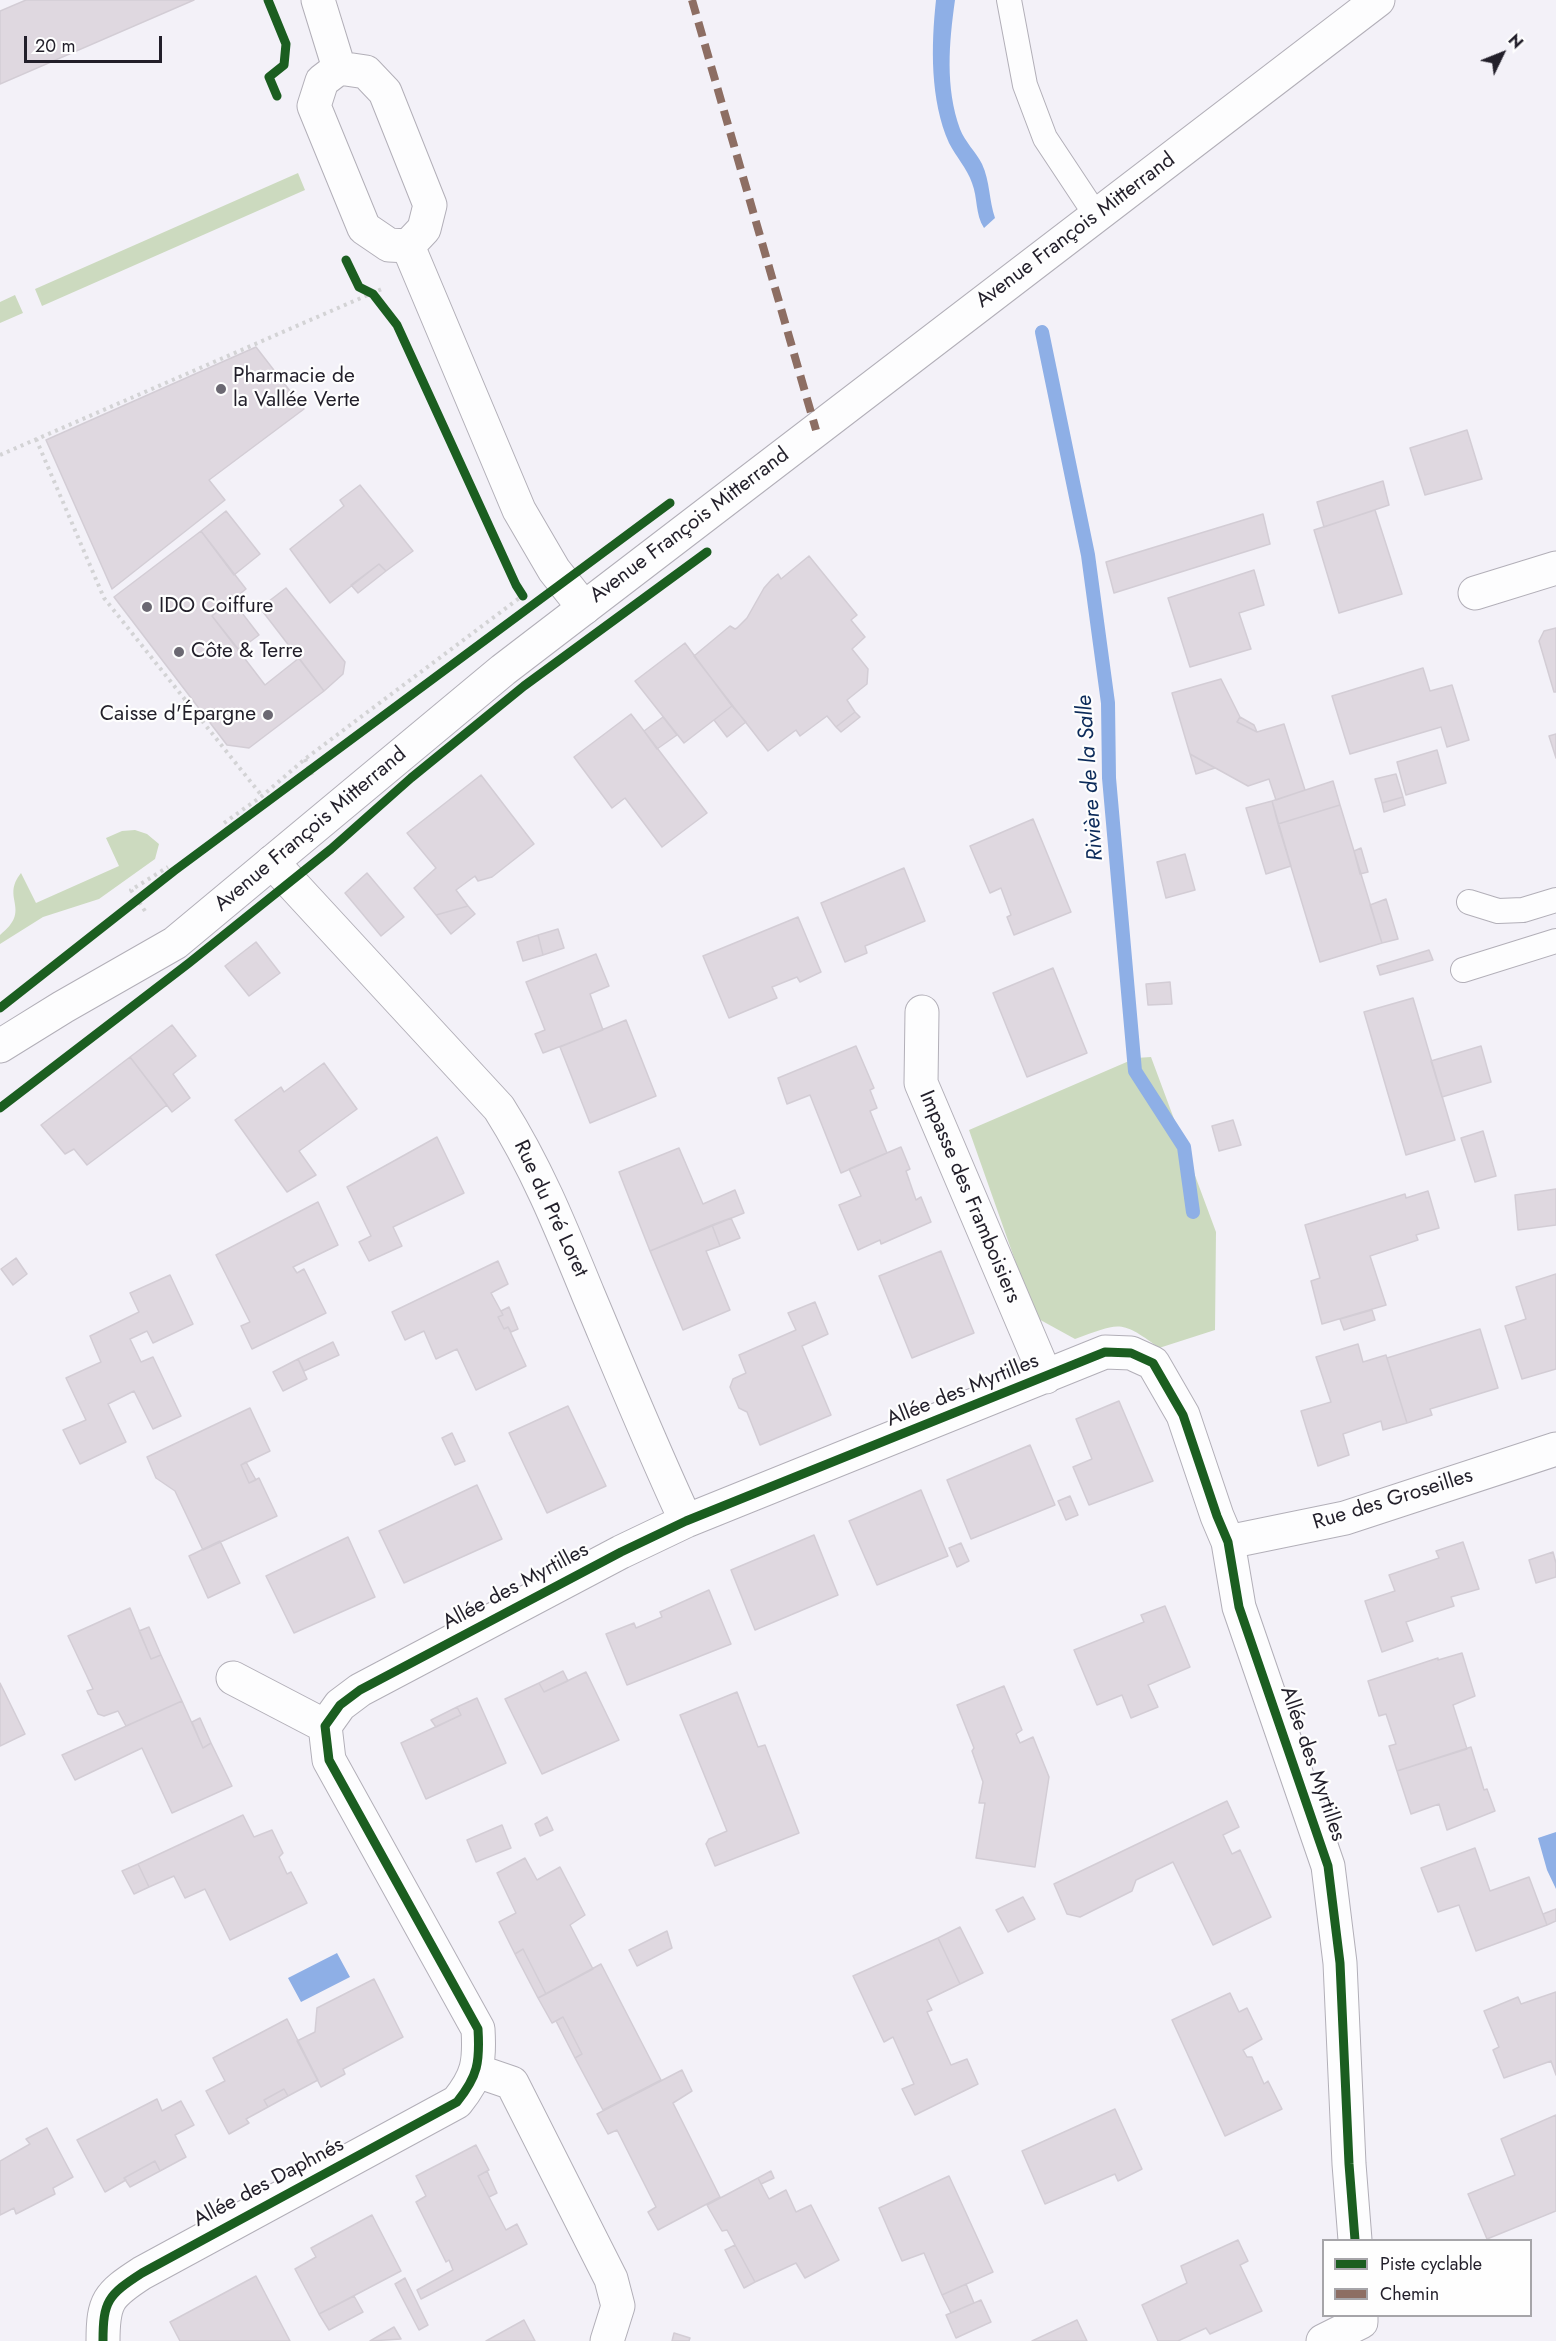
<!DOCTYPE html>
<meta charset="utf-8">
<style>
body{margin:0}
#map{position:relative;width:1556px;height:2341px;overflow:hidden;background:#f3f1f8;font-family:Jost,sans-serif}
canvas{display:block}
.legend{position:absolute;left:1322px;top:2239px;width:210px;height:78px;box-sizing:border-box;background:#fefefe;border:2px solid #a6a5a9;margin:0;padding:8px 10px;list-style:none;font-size:18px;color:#221f2a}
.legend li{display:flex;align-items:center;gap:12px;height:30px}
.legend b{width:30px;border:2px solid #a6a5a9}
.north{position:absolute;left:1472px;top:24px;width:60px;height:60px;-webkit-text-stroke:4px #fefefe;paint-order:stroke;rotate:47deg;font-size:16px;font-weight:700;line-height:24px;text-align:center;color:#221f2a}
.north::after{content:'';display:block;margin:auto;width:21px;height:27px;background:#221f2a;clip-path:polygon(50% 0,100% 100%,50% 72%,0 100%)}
.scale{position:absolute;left:24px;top:36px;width:138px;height:27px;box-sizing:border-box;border:3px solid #221f2a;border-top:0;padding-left:8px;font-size:18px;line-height:21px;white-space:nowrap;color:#221f2a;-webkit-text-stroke:4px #fefefe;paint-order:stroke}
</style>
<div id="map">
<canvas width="1556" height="2341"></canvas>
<ul class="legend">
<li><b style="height:8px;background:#1b5e20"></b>Piste cyclable</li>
<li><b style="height:8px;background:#8d6e63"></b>Chemin</li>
</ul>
<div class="north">N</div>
<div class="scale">20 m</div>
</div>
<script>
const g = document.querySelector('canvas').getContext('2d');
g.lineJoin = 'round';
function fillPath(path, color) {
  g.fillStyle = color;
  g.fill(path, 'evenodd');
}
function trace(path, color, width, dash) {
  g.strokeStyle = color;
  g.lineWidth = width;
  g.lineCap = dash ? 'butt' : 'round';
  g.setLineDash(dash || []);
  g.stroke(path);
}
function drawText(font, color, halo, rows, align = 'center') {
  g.font = font + ' Jost,sans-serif';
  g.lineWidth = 4.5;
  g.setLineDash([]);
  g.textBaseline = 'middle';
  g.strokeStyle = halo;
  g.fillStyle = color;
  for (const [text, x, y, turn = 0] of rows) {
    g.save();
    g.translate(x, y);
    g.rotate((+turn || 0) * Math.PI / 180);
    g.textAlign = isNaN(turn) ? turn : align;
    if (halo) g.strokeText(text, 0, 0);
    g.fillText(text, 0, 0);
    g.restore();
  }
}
const green = new Path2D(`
 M298 173 305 190 42 306 35 289Z
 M15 295 23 313 0 323V302Z
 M135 830 147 834 159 844 155 859 99 899 43 917 0 944V935C33 909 0 899 21 873L36 903 119 866 106 838 122 831Z
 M1151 1057 1216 1232 1215 1330 1159 1348C1120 1319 1120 1323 1075 1339L1035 1317 969 1130 1136 1058Z`);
const water = new Path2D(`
 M936 0H955C949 43 945 87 960 129 965 142 976 152 982 164 990 181 989 201 995 218L984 228C975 214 978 198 972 183 967 168 956 157 949 143 930 100 931 46 936 0Z
 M1556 1832V1889L1547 1870 1538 1838Z
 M337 1953 350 1977 301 2002 288 1978Z`);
const stream = new Path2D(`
 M1042 332 1088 555 1108 703 1109 778 1135 1071 1184 1147 1193 1212`);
const building = new Path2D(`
 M26 0H194L0 84V11Z
 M256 347 304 409 209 480 225 500 112 589 46 440Z
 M1467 430 1482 479 1425 495 1410 448Z
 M1383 481 1389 505 1324 527 1317 502Z
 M360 485 413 551 386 571 379 564 330 603 290 549 344 506 340 500Z
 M1375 510 1402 594 1339 613 1314 530Z
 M226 511 260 554 234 575 201 531Z
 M1263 514 1270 544 1114 593 1106 562Z
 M201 531 246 589 212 616 265 685 299 658 324 691 249 748 227 745 114 597Z
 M809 556 857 615 851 620 865 637 852 649 868 669 867 684 847 700 855 712 836 727 827 716 800 736 796 730 768 751 694 656 730 626 735 629 737 628 747 618 764 588 772 579 778 574 781 579Z
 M379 564 386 571 358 593 351 585Z
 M1254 570 1264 605 1239 613 1251 649 1190 667 1168 598Z
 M286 588 345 662 343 674 324 691 260 608Z
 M232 600 259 635 239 650 212 616Z
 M1556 628V692H1554L1539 641 1544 631Z
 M685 643 732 706 684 743 635 681Z
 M1423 668 1430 691 1452 685 1469 740 1447 747 1441 727 1350 754 1332 696Z
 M1221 679 1240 717 1237 722 1257 732 1284 724 1305 790 1276 800 1269 779 1248 786 1190 754 1172 693Z
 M732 706 746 722 727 737 714 720Z
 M855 712 860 717 841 732 836 727Z
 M631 714 707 813 662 847 625 798 612 808 574 757Z
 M663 717 677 735 657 749 644 731Z
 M1240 717 1254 725 1257 732 1237 722Z
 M1556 734V758L1549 736Z
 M1437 750 1446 783 1406 795 1397 762Z
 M1190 754 1215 768 1196 774Z
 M1396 774 1403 797 1382 803 1375 779Z
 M481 775 534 844 492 877 478 881 475 876 456 890 468 906 436 915 414 888 436 868 407 833Z
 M1333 781 1340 805 1278 824 1272 801Z
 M1403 797 1405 805 1384 812 1382 803Z
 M1272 801 1291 866 1266 874 1246 808Z
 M1340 805 1382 943 1320 962 1278 824Z
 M1033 819 1071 912 1014 935 1007 917 1011 915 1001 888 990 893 970 846Z
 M1361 848 1368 872 1360 874 1354 851Z
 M1185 854 1195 890 1166 898 1157 862Z
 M904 868 925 921 865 946 867 953 845 962 821 903Z
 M367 873 404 917 381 936 345 893Z
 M1386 899 1398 939 1382 943 1370 905Z
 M468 906 475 914 451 934 436 915Z
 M798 917 821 972 800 982 797 977 772 987 777 998 729 1018 703 956Z
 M558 929 564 948 543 955 538 935Z
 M538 935 543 955 523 961 517 942Z
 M256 942 280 973 249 996 225 966Z
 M1429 950 1433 960 1380 975 1377 966Z
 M596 954 609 986 590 994 603 1030 543 1053 535 1034 545 1030 526 982Z
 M1053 968 1087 1053 1027 1077 993 993Z
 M1170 982 1172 1004 1148 1005 1146 984Z
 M1413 998 1455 1140 1406 1155 1364 1012Z
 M626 1020 656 1096 590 1123 560 1047Z
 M172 1025 196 1056 173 1074 190 1098 172 1112 130 1057Z
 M856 1046 874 1088 870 1090 877 1108 870 1111 887 1153 841 1173 810 1095 787 1104 778 1078Z
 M1481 1046 1491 1082 1442 1097 1431 1061Z
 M130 1057 167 1105 87 1165 74 1149 65 1154 41 1125Z
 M324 1063 357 1109 299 1151 316 1175 287 1192 235 1120 281 1087 284 1092Z
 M1233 1120 1241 1145 1219 1151 1212 1126Z
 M1483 1131 1496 1176 1475 1182 1461 1138Z
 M437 1137 464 1193 393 1227 402 1246 369 1261 359 1242 371 1236 347 1187Z
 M901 1147 910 1169 906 1171 916 1200 921 1197 931 1222 881 1244 880 1240 858 1250 839 1205 861 1196 849 1169Z
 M679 1148 703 1204 735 1190 744 1213 650 1251 619 1172Z
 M1556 1189V1225L1518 1230 1515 1195Z
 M1428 1191 1439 1228 1416 1235 1418 1240 1370 1256 1386 1305 1322 1324 1311 1281 1320 1278 1305 1225 1405 1194 1406 1198Z
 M318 1202 338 1245 293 1267 297 1273 304 1269 326 1313 252 1349 241 1326 250 1322 216 1255Z
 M731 1218 740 1238 720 1246 712 1225Z
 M712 1225 720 1246 706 1251 730 1310 683 1330 650 1251Z
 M941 1251 974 1333 912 1358 879 1276Z
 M16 1258 27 1274 13 1285 1 1269Z
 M498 1261 508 1284 491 1293 503 1315 498 1317 504 1329 508 1327 526 1366 476 1390 457 1349 436 1359 424 1331 405 1340 392 1312Z
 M1556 1274V1369L1522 1379 1505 1326 1526 1319 1516 1287Z
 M170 1275 193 1324 153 1343 147 1331 130 1339 141 1362 153 1357 181 1416 153 1429 134 1391 108 1404 126 1442 80 1464 63 1430 86 1420 66 1378 101 1362 90 1336 139 1312 130 1293Z
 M815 1302 828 1334 802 1346 831 1415 760 1445 747 1412 739 1408 730 1387 733 1379 746 1373 739 1355 796 1330 788 1313Z
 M509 1307 518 1329 511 1332 508 1327 504 1329 498 1317 503 1315 501 1311Z
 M1372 1310 1375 1320 1344 1330 1340 1319Z
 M1480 1329 1498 1388 1430 1409 1432 1415 1407 1423 1387 1358Z
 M333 1342 339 1355 304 1371 298 1359Z
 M1358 1344 1363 1362 1386 1355 1407 1423 1383 1430 1381 1421 1343 1434 1349 1455 1318 1466 1301 1411 1331 1402 1316 1357Z
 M298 1359 307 1379 283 1391 273 1372Z
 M1119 1401 1153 1481 1089 1505 1073 1467 1092 1459 1076 1419Z
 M568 1406 606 1486 547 1513 509 1433Z
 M250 1408 270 1451 241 1465 249 1483 259 1478 277 1516 203 1550 175 1491 156 1478 147 1457Z
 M452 1433 465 1461 455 1465 442 1438Z
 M1030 1445 1055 1505 971 1539 947 1480Z
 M246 1462 256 1480 249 1483 241 1465Z
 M477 1485 502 1539 404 1583 379 1531Z
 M921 1490 948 1556 877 1585 849 1521Z
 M1070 1496 1078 1515 1066 1520 1058 1501Z
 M814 1535 838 1595 755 1630 731 1570Z
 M348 1537 375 1597 294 1633 266 1576Z
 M220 1541 240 1583 208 1598 189 1556Z
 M1463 1542 1479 1589 1451 1597 1454 1606 1406 1622 1413 1641 1382 1652 1365 1601 1395 1591 1389 1575 1439 1558 1436 1551Z
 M961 1543 969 1561 957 1567 949 1548Z
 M1553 1552 1556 1563V1577L1536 1583 1529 1560Z
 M709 1590 731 1644 627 1685 606 1634 634 1623 636 1628 662 1617 660 1612Z
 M1165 1606 1190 1667 1148 1685 1158 1707 1131 1718 1122 1695 1097 1705 1074 1650 1144 1622 1141 1615Z
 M130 1608 151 1659 161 1655 182 1701 126 1726 118 1711 104 1716 98 1714 87 1691 93 1689 68 1636Z
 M149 1627 161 1655 151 1659 139 1631Z
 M1462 1653 1475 1696 1453 1705 1467 1749 1397 1771 1389 1746 1396 1744 1386 1714 1379 1716 1368 1681 1438 1658V1660Z
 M563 1671 568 1681 544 1692 539 1683Z
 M586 1672 619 1740 542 1774 505 1699 539 1683 544 1692Z
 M0 1683 25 1734 0 1746Z
 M1004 1686 1022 1730 1016 1734 1020 1743 1033 1737 1049 1777 1035 1867 976 1858 985 1803H979L983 1782 972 1751 974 1748 957 1705Z
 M737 1692 758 1747 765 1745 799 1833 715 1866 706 1844 709 1839 727 1831 680 1715Z
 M477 1698 506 1763 426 1799 401 1743 461 1715 457 1707Z
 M182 1701 203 1748 211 1743 232 1786 172 1813 142 1748 75 1780 62 1755Z
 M457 1707 461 1715 436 1727 431 1720Z
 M200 1718 211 1743 203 1748 192 1722Z
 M1471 1747 1484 1790 1487 1789 1495 1811 1447 1830 1439 1804 1411 1814 1397 1771Z
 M1227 1801 1239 1827 1223 1835 1232 1854 1240 1850 1271 1917 1213 1945 1173 1862 1136 1880 1132 1891 1080 1917 1067 1914 1054 1884Z
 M243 1815 254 1837 272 1830 283 1853 279 1857 287 1874 291 1872 307 1903 230 1940 205 1889 185 1898 174 1876 149 1887 138 1864Z
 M547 1817 553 1830 540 1836 535 1824Z
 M502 1825 511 1848 476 1862 467 1840Z
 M1475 1848 1490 1891 1529 1877 1547 1925 1476 1951 1459 1905 1438 1912 1421 1868Z
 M525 1858 537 1880 560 1867 585 1915 570 1925 593 1969 546 1994 523 1949 515 1954 499 1922 516 1913 497 1873Z
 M138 1864 149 1887 134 1894 122 1871Z
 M1023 1897 1035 1919 1008 1932 996 1910Z
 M1556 1909V1921L1547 1925 1543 1914Z
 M960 1927 983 1973 960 1984 938 1938Z
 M667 1931 672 1948 637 1966 629 1950Z
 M938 1938 960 1984 927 2000 932 2010 927 2012 951 2065 967 2059 978 2084 915 2115 902 2089 914 2084 893 2037 884 2042 853 1976Z
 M523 1949 546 1994 538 1998 515 1954Z
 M601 1964 661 2080 603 2110 575 2058 582 2054 563 2017 552 2023 538 1998Z
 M374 1979 403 2037 343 2069 345 2074 321 2087 297 2041 315 2032 317 2008Z
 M1556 1992V2075L1551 2061 1504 2078 1493 2050 1499 2047 1484 2011 1518 1997 1521 2004Z
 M1230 1993 1239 2012 1247 2008 1262 2039 1243 2050 1247 2057H1252L1264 2084 1268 2081 1282 2109 1225 2136 1172 2020Z
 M563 2017 582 2054 575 2058 556 2021Z
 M287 2019 318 2080 288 2096 284 2089 264 2100 268 2107 246 2119 249 2123 229 2134 206 2091 225 2081 213 2058Z
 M682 2070 692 2091 673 2103 720 2197 658 2230 648 2212 656 2207 617 2130 608 2134 597 2114Z
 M284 2089 288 2096 268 2107 264 2100Z
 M157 2099 162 2111 181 2101 194 2125 175 2135 186 2157 160 2171 155 2161 124 2178 126 2180 105 2192 77 2140Z
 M1115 2109 1142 2169 1118 2181 1115 2174 1045 2204 1022 2151Z
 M1556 2115V2211L1487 2239 1468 2194 1515 2175 1501 2139Z
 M47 2128 73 2177 53 2188 55 2194 16 2214 14 2208 0 2215V2161L30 2144 26 2139Z
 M476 2145 489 2170 478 2176 506 2230 517 2224 527 2244 421 2299 417 2290 453 2270 449 2260 446 2262 416 2202 426 2196 416 2176Z
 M155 2161 160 2171 130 2187 124 2178Z
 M487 2171 497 2193 489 2197 478 2176Z
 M771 2171 774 2178 761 2184 758 2178Z
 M949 2176 993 2272 942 2295 924 2253 902 2261 879 2208Z
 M758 2178 769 2199 786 2190 796 2212 811 2205 839 2260 805 2278 796 2263 755 2282 727 2230 722 2231 707 2205Z
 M372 2215 401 2271 319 2314 295 2269 316 2257 311 2248Z
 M1238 2240 1248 2261 1240 2265 1262 2311 1210 2334 1206 2328 1178 2341H1158L1142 2305 1187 2283 1181 2266Z
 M735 2245 755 2282 744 2288 725 2250Z
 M256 2276 290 2341H180L170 2322Z
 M405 2278 428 2325 419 2330 395 2284Z
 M966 2284 974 2303 951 2313 942 2295Z
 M354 2296 363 2312 329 2330 319 2314Z
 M981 2300 991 2322 956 2338 946 2315Z
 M524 2320 535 2341H486Z
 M1077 2320 1087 2341H1032Z
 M394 2327 401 2339 370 2341Z
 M674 2333 690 2338 689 2341H672Z`);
const path = new Path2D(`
 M36 439 104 598 262 796
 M0 455 384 288
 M305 759 312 775
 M224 823 262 796 305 759 522 596
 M145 911 131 890 168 867`);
const lane = new Path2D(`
 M1009 0 1025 85 1045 138 1096 215
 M1469 902 1498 911 1523 910 1556 900
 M1463 970 1556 941`);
const street = new Path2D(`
 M318 0 339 68
 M339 68 366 72 385 92 430 205 424 229 408 246 389 245 364 228 314 106 322 81Z
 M408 246 519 510 554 570 584 608
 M1475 593 1556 568
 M272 862 499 1108C537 1168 561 1228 588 1294 620 1370 651 1446 686 1521
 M922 1012 921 1083 1046 1377
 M1228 1542 1345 1518 1556 1449
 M233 1678 325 1726
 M477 2071 512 2083 611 2279 618 2306 607 2341
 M103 2341C103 2301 108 2295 142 2273L457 2102C478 2076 480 2062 478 2029L329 1760 325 1726 340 1705 360 1690 621 1552 686 1521 1105 1352 1131 1353 1153 1363 1183 1415 1217 1516 1228 1542 1239 1607 1328 1866 1340 1963 1349 2164 1355 2240
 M1323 2341 1361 2322V2316`);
const secondary = new Path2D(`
 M0 1046 63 1007 175 943 503 670 1378 0`);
const quiet = new Path2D(`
 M692 0 816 430`);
const cycleway = new Path2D(`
 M268 0 286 44 284 65 269 77 277 96
 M346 260 359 287 373 294 397 325 516 585 523 596
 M0 1008 174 871 670 503
 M0 1108 189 963 331 849 411 778 524 686 707 552
 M103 2341C103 2301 108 2295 142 2273L457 2102C478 2076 480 2062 478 2029L329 1760 325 1726 340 1705 360 1690 621 1552 686 1521 1105 1352 1131 1353 1153 1363 1183 1415 1217 1516 1228 1542 1239 1607 1328 1866 1340 1963 1349 2164 1355 2240`);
const markers = [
 [221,389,6,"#6b6872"],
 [147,607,6,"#6b6872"],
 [179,652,6,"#6b6872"],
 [268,715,6,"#6b6872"]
];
const streetNames = [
 ["Avenue François Mitterrand",1076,231,-37],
 ["Avenue François Mitterrand",690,526,-37],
 ["Avenue François Mitterrand",311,830,-40],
 ["Impasse des Framboisiers",969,1197,67],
 ["Rue du Pré Loret",550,1209,65],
 ["Allée des Myrtilles",963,1391,-22],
 ["Rue des Groseilles",1393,1500,-17],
 ["Allée des Myrtilles",516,1587,-28],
 ["Allée des Myrtilles",1312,1764,71],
 ["Allée des Daphnés",269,2183,-28]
];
const poiNames = [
 ["Pharmacie de",233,377],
 ["la Vallée Verte",233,401],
 ["IDO Coiffure",159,607],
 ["Côte & Terre",191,652],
 ["Caisse d'Épargne",256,715,"right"]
];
const waterNames = [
 ["Rivière de la Salle",1091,778,-94]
];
fillPath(green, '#ccdabf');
fillPath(water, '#8eafe6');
trace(stream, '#8eafe6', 14);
fillPath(building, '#dfd8e0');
trace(building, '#d3cdd5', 1.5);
trace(lane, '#b2afb8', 26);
trace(street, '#b2afb8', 35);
trace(secondary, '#b2afb8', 35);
trace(path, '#d3d3d5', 4, [3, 4.5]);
trace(lane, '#fdfdfe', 24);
trace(street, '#fdfdfe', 33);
trace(secondary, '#fdfdfe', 33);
trace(quiet, '#8d6e63', 8, [15, 8]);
trace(cycleway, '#1b5e20', 9);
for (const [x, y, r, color] of markers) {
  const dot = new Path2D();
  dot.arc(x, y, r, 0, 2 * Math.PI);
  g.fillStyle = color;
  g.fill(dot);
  trace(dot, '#fefefe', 2);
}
drawText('21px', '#221f2a', '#fefefe', streetNames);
drawText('21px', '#221f2a', '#fefefe', poiNames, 'left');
drawText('italic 22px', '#0c2b5a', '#fefefe', waterNames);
</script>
